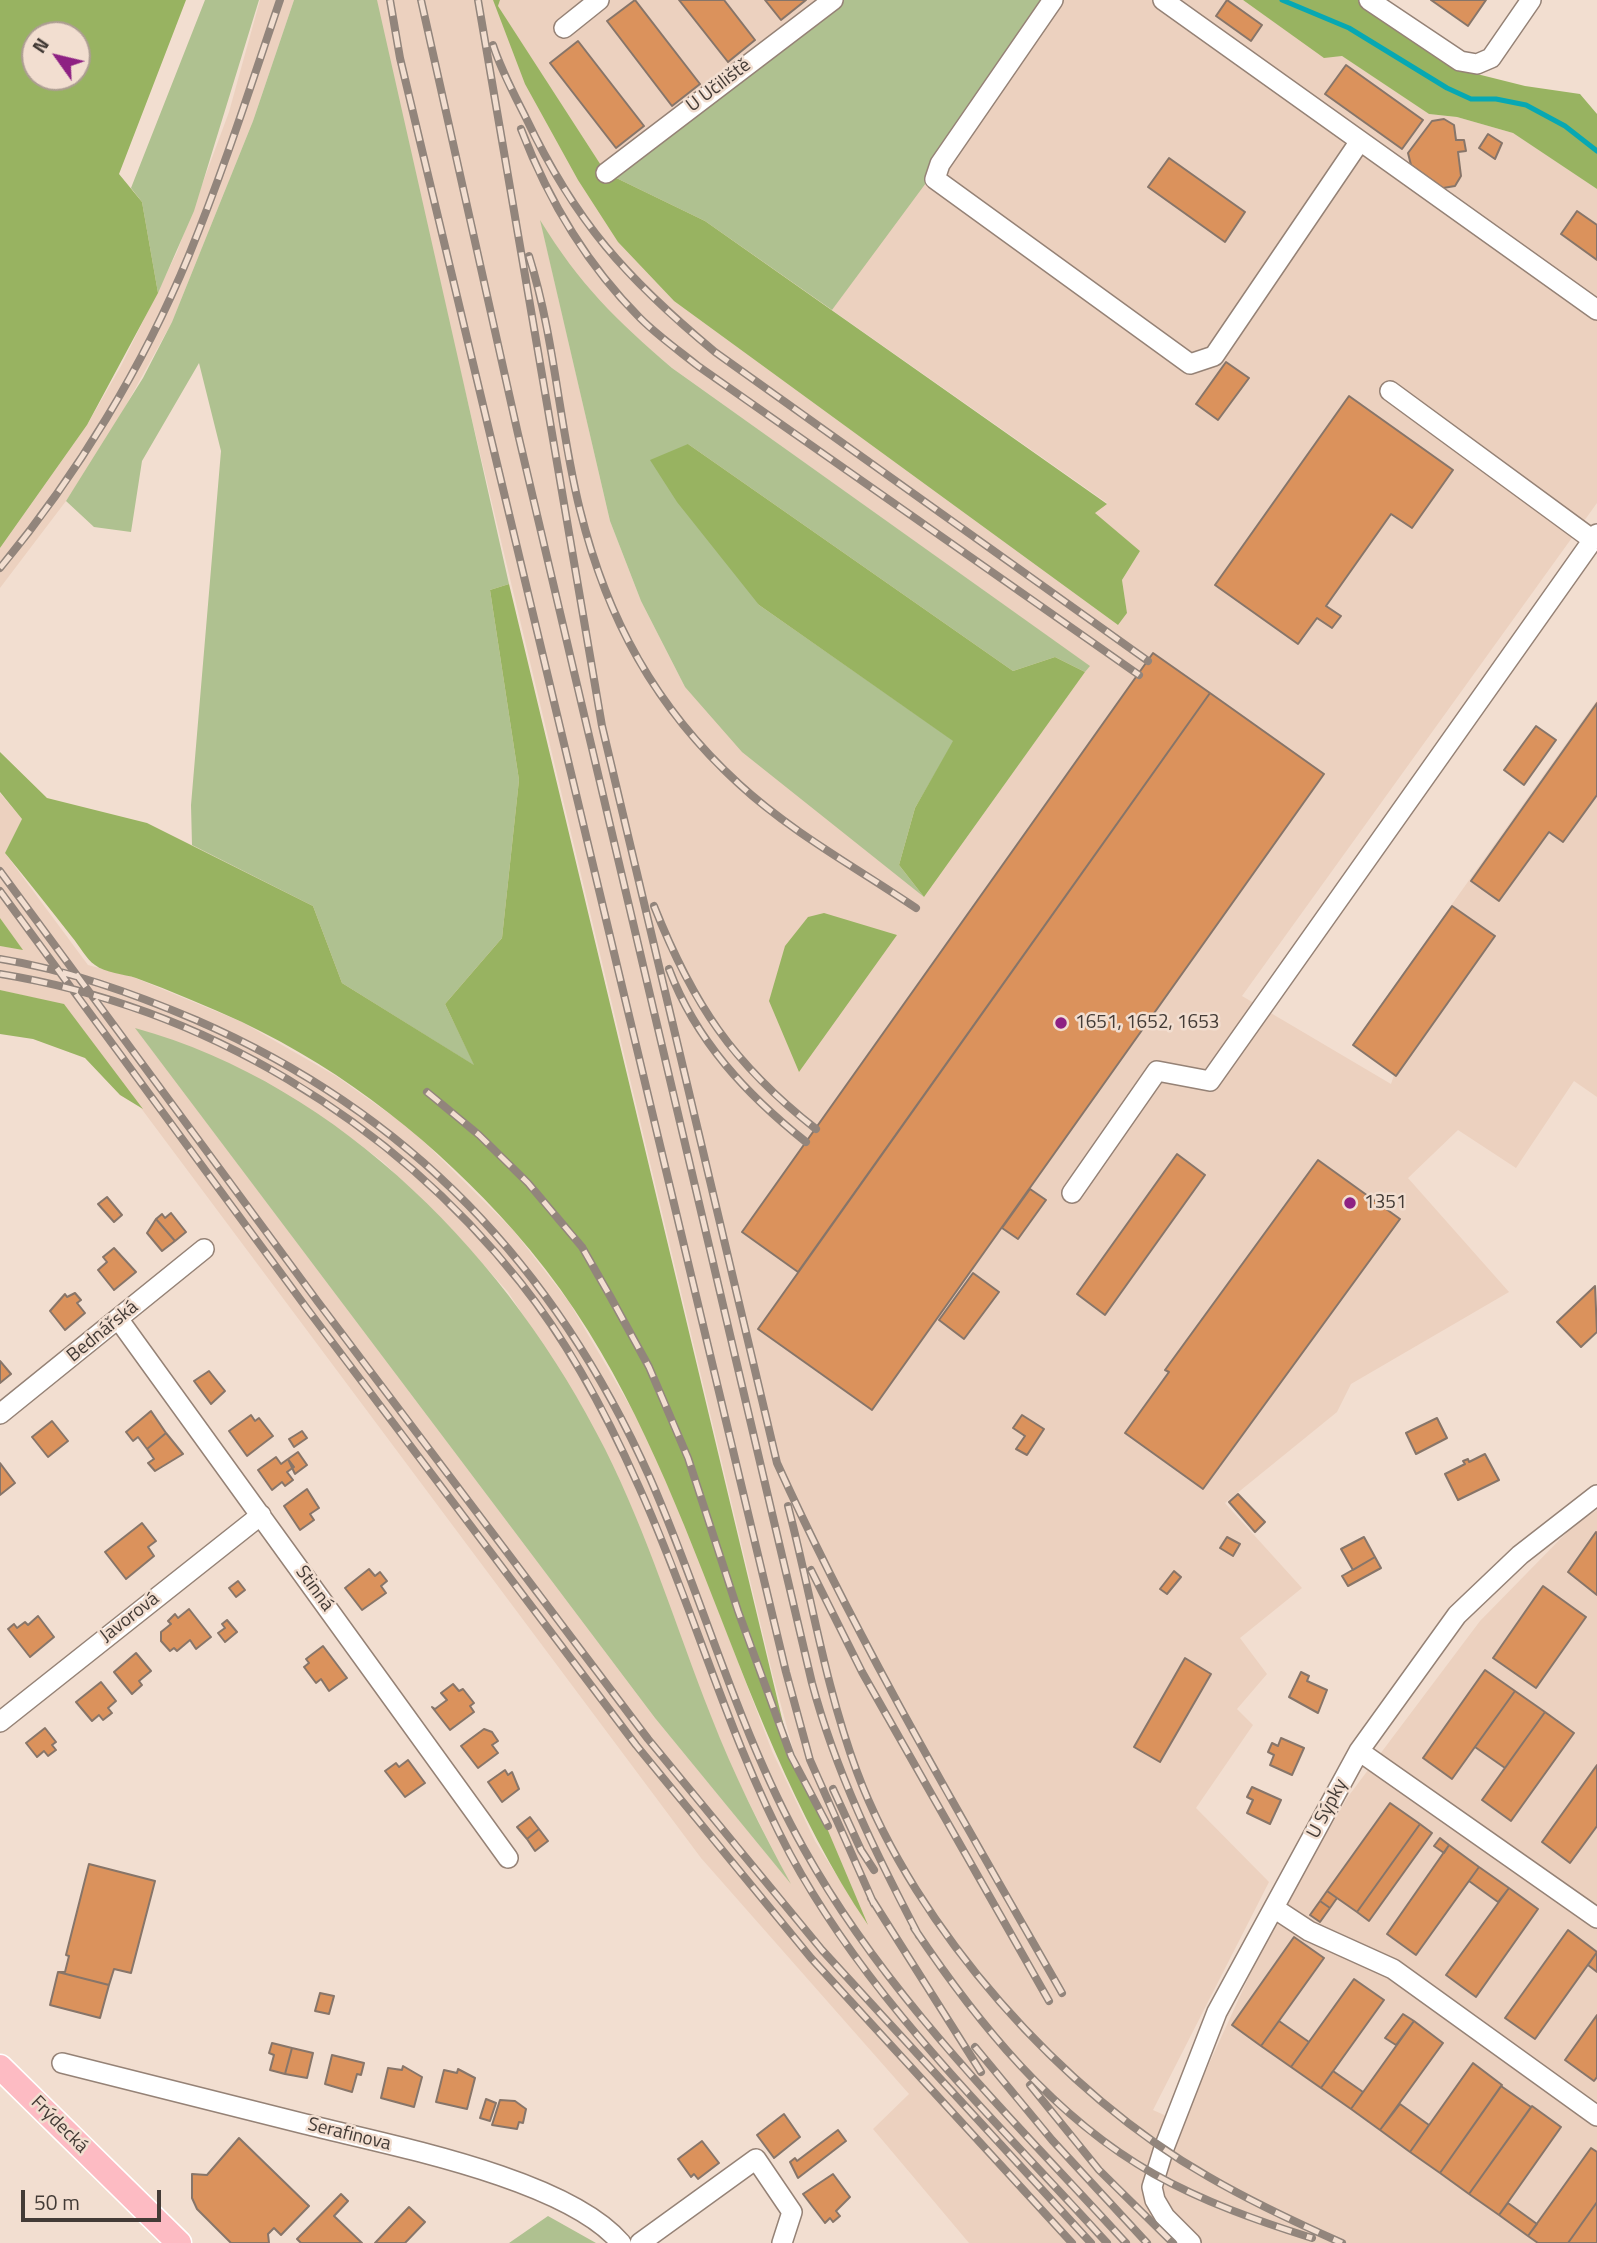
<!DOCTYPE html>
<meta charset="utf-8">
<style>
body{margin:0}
#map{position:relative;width:1597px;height:2243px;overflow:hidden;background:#f2ded0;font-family:"Titillium Web",sans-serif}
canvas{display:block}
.north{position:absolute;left:21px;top:21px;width:70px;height:70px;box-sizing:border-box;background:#f2ded0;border:2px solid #ac9d92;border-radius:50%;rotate:304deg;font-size:19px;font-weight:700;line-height:28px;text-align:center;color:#433b36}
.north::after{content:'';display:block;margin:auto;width:24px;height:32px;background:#8e2183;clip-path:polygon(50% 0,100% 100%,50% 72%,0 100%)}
.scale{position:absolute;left:21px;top:2190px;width:140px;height:32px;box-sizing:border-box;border:4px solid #433b36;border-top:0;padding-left:9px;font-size:21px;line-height:24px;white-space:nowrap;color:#433b36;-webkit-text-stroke:5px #f2ded0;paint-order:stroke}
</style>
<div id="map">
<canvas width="1597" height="2243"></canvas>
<div class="north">N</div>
<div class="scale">50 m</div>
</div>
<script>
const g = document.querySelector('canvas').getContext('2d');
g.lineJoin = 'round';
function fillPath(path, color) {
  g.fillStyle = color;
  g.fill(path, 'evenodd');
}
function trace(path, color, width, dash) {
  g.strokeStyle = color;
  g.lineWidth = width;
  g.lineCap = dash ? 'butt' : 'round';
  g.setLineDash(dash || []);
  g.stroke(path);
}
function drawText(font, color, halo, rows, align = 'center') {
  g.font = font + ' "Titillium Web",sans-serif';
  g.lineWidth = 5;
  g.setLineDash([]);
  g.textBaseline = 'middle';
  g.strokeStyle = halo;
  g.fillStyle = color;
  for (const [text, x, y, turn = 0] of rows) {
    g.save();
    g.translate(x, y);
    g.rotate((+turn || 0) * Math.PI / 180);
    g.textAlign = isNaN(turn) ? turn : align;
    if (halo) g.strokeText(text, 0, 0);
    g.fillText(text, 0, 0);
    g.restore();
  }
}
const built = new Path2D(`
 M260 0H294L253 121 172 322 108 438 66 501 0 588V548L87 425 121 366 177 252 229 112Z
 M376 0H493L498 6 500 0H833L606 173 500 10 618 242 674 301 1118 625 1127 613 1122 580 1140 551 1094 513 1107 503 832 310 1051 0H1243L1324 57 1342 56 1429 114 1457 117 1513 133 1597 189V503L1242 996 1391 1084 1394 1075 1352 1045 1597 700V1097L1574 1081 1516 1168 1458 1130 1408 1178 1509 1292 1351 1384 1337 1412 1225 1503 1302 1588 1240 1638 1267 1674 1237 1709 1253 1725 1196 1808 1269 1882 1153 2110 1182 2123 1267 1937 1347 1798 1480 1621 1574 1525 1597 1510V2243H969L873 2129 909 2094 701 1858 64 1005 0 990V946L22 949 0 918V793L22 819 5 853 88 965 133 977 242 1022 336 1076 411 1129 513 1230 569 1302 644 1430 687 1528 772 1751 815 1841 865 1920 797 1764 773 1676 386 61ZM541 223 568 265 614 319 672 368 1089 666 924 897 685 687 641 601 610 521ZM136 1029 312 1112 351 1138 383 1162 446 1223 508 1292 580 1403 732 1769 788 1880 655 1718Z`);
const green = new Path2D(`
 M205 0H259L194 211 158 293 142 202 131 188Z
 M294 0H377L509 584 490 590 519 780 502 938 445 1004 475 1066 342 983 313 906 192 845 191 805 221 451 199 363 142 461 131 532 94 527 66 501 143 378 172 322 253 121Z
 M833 0H1053L940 164 832 310 705 221 606 173Z
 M540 220C580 285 615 319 672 368L1090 666 1085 672 1055 657 1013 671 688 444 759 605 954 741 915 808 899 865 924 897 742 752 685 687 641 601 610 521Z
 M135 1028C342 1085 511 1261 605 1449 648 1535 676 1627 711 1716 734 1775 761 1829 791 1884L655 1718Z
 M548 2216 596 2243H509Z`);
const forest = new Path2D(`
 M0 0H186L119 174 142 202 158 293 87 425 0 548ZM77 35V77H35V35Z
 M493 0H500L498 6 606 173 705 221 1107 504 1095 513 1140 551 1122 580 1127 613 1118 625 674 301 618 242 578 180 525 84Z
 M1243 0H1360L1465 71 1525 86 1580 94 1597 114V189L1513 133 1457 117 1429 114 1342 56 1324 58Z
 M688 444 1013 671 1055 657 1085 672 924 897 899 865 915 808 953 741 759 605 677 502 650 460Z
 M509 584 791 1756 818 1807 868 1925C720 1705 693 1433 514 1231 437 1144 347 1072 242 1022 207 1006 171 991 136 978 124 974 105 973 95 965 86 959 79 945 72 937 50 909 28 881 5 853L22 819 0 792V752L47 798 147 823 313 906 342 983 474 1065 445 1004 502 938 519 780 490 590Z
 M824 913 897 935 799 1072 769 1001 785 946 808 917Z
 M0 918 23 950 0 946Z
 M0 990 64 1004 143 1109 120 1095 85 1058 33 1039 0 1034Z`);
const stream = new Path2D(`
 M1282 0 1349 28 1447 88 1471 99H1496L1526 105 1565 126 1597 151`);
const building = new Path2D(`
 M635 0 700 84 672 106 607 21Z
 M679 0H724L755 40 728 62Z
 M765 0H806L781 20Z
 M1227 0 1262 25 1251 41 1216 16Z
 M1431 0H1486L1468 26Z
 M578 41 644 126 616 148 550 63Z
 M1346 65 1423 120 1402 149 1325 94Z
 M1444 119 1454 125 1456 140H1464L1466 151 1458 152 1461 176 1455 186 1443 188 1411 165 1408 153 1432 121Z
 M1488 134 1502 143 1495 159 1479 148Z
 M1169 158 1245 212 1225 242 1148 187Z
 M1577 211 1597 225V260L1561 234Z
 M1226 362 1249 378 1218 420 1196 404Z
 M1349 396 1453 470 1412 528 1391 514 1326 606 1341 616 1332 628 1317 618 1298 644 1215 585Z
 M1153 653 1210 693 798 1272 742 1232Z
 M1210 693 1324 774 872 1410 758 1329Z
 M1597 703V795L1563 842 1549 832 1499 901 1471 881Z
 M1536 726 1556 740 1524 785 1504 770Z
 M1452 906 1495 936 1396 1076 1353 1045Z
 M1177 1154 1205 1175 1105 1315 1077 1294Z
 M1318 1160 1400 1219 1203 1489 1125 1433 1169 1372 1165 1370Z
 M1030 1189 1046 1200 1018 1239 1002 1228Z
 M107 1197 122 1215 114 1222 98 1204Z
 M171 1213 186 1232 175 1241 156 1219 162 1214 165 1218Z
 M156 1219 175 1241 162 1251 147 1233Z
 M114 1248 136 1272 114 1290 98 1270 107 1262 103 1257Z
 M973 1273 999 1292 964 1339 939 1320Z
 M1595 1286 1597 1332 1581 1347 1557 1322Z
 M75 1293 81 1300 77 1303 85 1313 65 1330 50 1311 65 1294 67 1297Z
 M0 1361 11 1374 0 1383Z
 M209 1371 225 1391 211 1404 194 1381Z
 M151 1411 166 1433 147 1449 138 1437 133 1441 126 1432Z
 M251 1415 255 1421 259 1418 273 1436 247 1456 229 1431Z
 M1022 1415 1044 1429 1027 1455 1016 1449 1025 1436 1013 1428Z
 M1437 1418 1447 1438 1416 1454 1406 1433Z
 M52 1421 68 1441 48 1457 32 1437Z
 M302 1431 307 1438 294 1447 289 1439Z
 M166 1433 183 1454 155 1471 148 1463 154 1459 147 1449Z
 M298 1452 307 1465 295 1474 288 1459Z
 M1485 1454 1499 1480 1458 1500 1445 1474 1465 1464 1463 1461 1468 1459 1469 1462Z
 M276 1457 281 1464 288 1459 294 1467 287 1472 293 1480 285 1486 282 1482 272 1490 258 1470Z
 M0 1463 15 1483 0 1495Z
 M307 1489 319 1508 310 1514 314 1520 300 1530 284 1506Z
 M1238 1494 1265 1522 1255 1532 1229 1502Z
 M142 1523 156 1541 148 1547 154 1556 126 1579 105 1552Z
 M1596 1532 1597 1533V1595L1568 1572Z
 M1227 1537 1240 1544 1233 1556 1220 1548Z
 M1364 1537 1375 1557 1353 1570 1341 1549Z
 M1375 1557 1381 1568 1348 1586 1342 1576Z
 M369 1569 375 1576 380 1572 387 1581 381 1586 386 1593 362 1610 345 1588Z
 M1174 1571 1181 1577 1167 1594 1160 1589Z
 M238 1581 245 1590 236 1597 229 1588Z
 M1543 1586 1586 1617 1536 1688 1493 1658Z
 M189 1609 211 1637 196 1649 190 1640 177 1651 174 1648 170 1651 161 1641V1632L171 1624 168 1621 175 1614 178 1618Z
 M38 1616 54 1637 30 1657 8 1629 14 1624 17 1628 25 1622 28 1625Z
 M227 1620 237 1632 225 1642 218 1633 225 1628 222 1624Z
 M323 1646 347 1678 329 1691 321 1679 316 1683 304 1667 309 1663 306 1659Z
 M136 1653 151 1671 139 1681 142 1685 132 1694 114 1672Z
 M1185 1658 1211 1674 1160 1762 1134 1747Z
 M1485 1670 1515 1691 1452 1779 1423 1758Z
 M1301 1672 1309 1676 1307 1681 1327 1690 1318 1713 1289 1697Z
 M101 1682 116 1701 108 1708 112 1713 103 1720 99 1715 92 1721 76 1702Z
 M453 1684 459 1691 463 1689 474 1703 470 1706 474 1712 450 1730 432 1707 435 1709 447 1700 441 1693Z
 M1515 1691 1545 1712 1505 1768 1475 1747Z
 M1545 1712 1574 1733 1511 1821 1482 1800Z
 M45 1728 56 1742 52 1745 56 1750 48 1756 44 1751 37 1757 26 1743Z
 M484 1729 492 1732 498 1741 492 1745 498 1753 478 1768 461 1746Z
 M1281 1738 1304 1748 1292 1775 1270 1765 1274 1755 1268 1752 1272 1743 1278 1746Z
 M408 1760 425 1783 405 1797 385 1771 396 1763 399 1767Z
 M1597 1765V1826L1570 1863 1542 1842Z
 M505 1770 508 1775 512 1772 519 1789 502 1802 488 1782Z
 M1252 1787 1281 1800 1270 1824 1247 1813 1253 1800 1247 1797Z
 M1390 1803 1420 1824 1357 1912 1327 1891Z
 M530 1817 539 1829 527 1839 517 1827Z
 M1420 1824 1432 1833 1369 1921 1357 1912Z
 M539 1829 548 1841 535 1851 527 1839Z
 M1440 1838 1449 1845 1444 1853 1434 1846Z
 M1449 1845 1479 1867 1416 1955 1387 1934Z
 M89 1864 155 1881 131 1973 114 1969 109 1985 58 1972H65L69 1956 66 1955Z
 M1479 1867 1509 1888 1498 1902 1469 1881Z
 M1509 1888 1538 1909 1476 1997 1446 1975Z
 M1327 1891 1337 1898 1330 1908 1320 1901Z
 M1320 1901 1330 1908 1320 1922 1310 1915Z
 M1568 1930 1597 1952 1535 2039 1505 2018Z
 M1294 1937 1324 1958 1261 2046 1232 2025Z
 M1597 1952V1972L1588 1965Z
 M58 1972 109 1985 100 2018 50 2005Z
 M1354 1979 1384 2000 1321 2088 1291 2067Z
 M320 1993 334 1996 329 2014 315 2011Z
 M1403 2014 1414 2021 1396 2045 1385 2038Z
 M1597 2015V2077L1594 2081 1565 2060Z
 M1279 2021 1309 2042 1291 2067 1261 2046Z
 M1414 2021 1443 2043 1380 2130 1351 2109Z
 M272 2043 292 2048 285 2074 270 2070 274 2055 269 2053Z
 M292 2048 313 2053 307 2078 285 2074Z
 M332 2055 364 2063 361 2075 357 2074 352 2092 325 2084Z
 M1473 2063 1502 2085 1440 2173 1410 2152Z
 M403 2066 422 2077 414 2107 381 2098 388 2068 402 2070Z
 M458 2069 475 2078 467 2109 436 2102 444 2070 457 2073Z
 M1333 2071 1363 2092 1351 2109 1321 2088Z
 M1501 2086 1531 2107 1469 2194 1440 2173Z
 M486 2099 496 2103 490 2121 480 2118Z
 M500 2100 515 2101 526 2109 523 2123 519 2122 517 2129 492 2125Z
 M1400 2104 1429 2125 1410 2152 1380 2130Z
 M1532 2106 1561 2127 1499 2215 1469 2194Z
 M784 2114 800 2137 774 2158 757 2135Z
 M838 2130 846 2141 798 2178 790 2162 795 2158 797 2161Z
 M239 2138 309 2206 281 2235 274 2228 268 2234 269 2243H231L197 2209 192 2198V2174L207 2175Z
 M702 2141 719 2163 698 2179 694 2174 691 2177 678 2159Z
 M1591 2148 1597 2152V2202L1568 2243H1538L1528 2236Z
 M833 2174 850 2197 836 2211 840 2216 833 2222 830 2218 825 2223 803 2194Z
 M341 2194 348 2201 334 2216 362 2243H301L297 2239Z
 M1597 2202V2243H1568Z
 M1508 2203 1537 2224 1528 2236 1499 2215Z
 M409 2207 425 2222 405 2243H375Z`);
const minor = new Path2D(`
 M1053 0 940 164 935 179 1190 364 1214 356 1360 141
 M1163 0 1597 310
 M1369 0 1460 61 1477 64 1491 58 1531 0
 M564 28 599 0
 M606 173 833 0
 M1390 391 1593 540
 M1072 1193 1157 1071 1210 1081 1597 534
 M119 1320 508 1858
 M0 1414 204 1249
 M0 1722 261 1515
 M1359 1751 1597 1918
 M1274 1908 1309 1931 1393 1969 1597 2116
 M62 2063C143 2083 224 2104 305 2124 388 2145 566 2178 621 2243
 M640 2243 756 2159 792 2212 782 2243
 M1191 2243 1165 2217 1155 2200 1152 2187 1164 2148 1217 2012 1359 1751 1457 1615 1520 1555 1597 1495`);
const major = new Path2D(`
 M0 2067 179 2243`);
const rail = new Path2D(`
 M390 0 400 58 786 1672 810 1760 874 1904
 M421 0 518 434 812 1683C836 1773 876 1854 919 1936
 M478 0 602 726 777 1463C860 1646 962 1818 1062 1993
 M493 45C501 70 514 94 526 118 576 223 626 278 715 352L1148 661
 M521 129C548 199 586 264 640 318 657 335 678 350 698 366L1139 675
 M529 256C555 339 559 426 580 510 607 619 655 707 739 784 791 832 857 868 916 908
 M0 568C77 475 143 367 189 255 223 172 251 85 280 0
 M0 871 318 1302 648 1739 822 1950 1091 2243
 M0 891 308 1310 636 1745 811 1958 1072 2243
 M654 906C693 1004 732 1063 816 1129
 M0 959C68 970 132 993 196 1020 410 1113 555 1266 650 1478 704 1601 738 1732 804 1849 887 1998 1012 2118 1126 2243
 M669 969C696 1041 747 1095 806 1142
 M0 974C204 1007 391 1120 520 1282 569 1343 607 1415 639 1487 694 1608 728 1737 790 1854 869 2001 996 2120 1107 2243
 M427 1092 479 1135 528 1183 582 1247 610 1296 649 1367 688 1458 738 1611 791 1756 828 1826
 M788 1506C811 1594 825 1686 857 1772 915 1928 1064 2095 1209 2177 1252 2202 1297 2223 1342 2243
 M811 1570 862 1672 1049 2001
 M833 1789 861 1850 874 1870
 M871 1898 981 2072
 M914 1928C977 2022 1053 2117 1154 2174 1204 2202 1258 2221 1312 2238
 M975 2047 1052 2140 1147 2243
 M1030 2085 1099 2170 1173 2243`);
const markers = [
 [1061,1023,7,"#8e2183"],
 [1350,1203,7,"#8e2183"]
];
const streetNames = [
 ["U Učiliště",719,86,-37],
 ["Bednářská",103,1332,-39],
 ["Stinná",314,1589,54],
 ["Javorová",130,1618,-38],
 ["U Sýpky",1328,1809,-62],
 ["Frýdecká",59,2125,45],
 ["Serafinova",349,2135,14]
];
const poiNames = [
 ["1651, 1652, 1653",1075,1023],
 ["1351",1364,1203]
];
fillPath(built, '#ecd1bf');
fillPath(green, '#afc190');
fillPath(forest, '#98b361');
trace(stream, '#07a8b3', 5);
fillPath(building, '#db925c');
trace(building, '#877569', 2);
trace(minor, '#958276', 22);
trace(major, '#fff', 27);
trace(minor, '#fff', 19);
trace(major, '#fdbbc3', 24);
trace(rail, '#92857c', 8);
trace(rail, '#f2ded0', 5, [16]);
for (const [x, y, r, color] of markers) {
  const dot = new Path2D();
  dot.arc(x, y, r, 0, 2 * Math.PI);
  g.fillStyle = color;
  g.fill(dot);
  trace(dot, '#f2ded0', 2.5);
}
drawText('19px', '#433b36', '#f2ded0', streetNames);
drawText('19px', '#433b36', '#f2ded0', poiNames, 'left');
</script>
